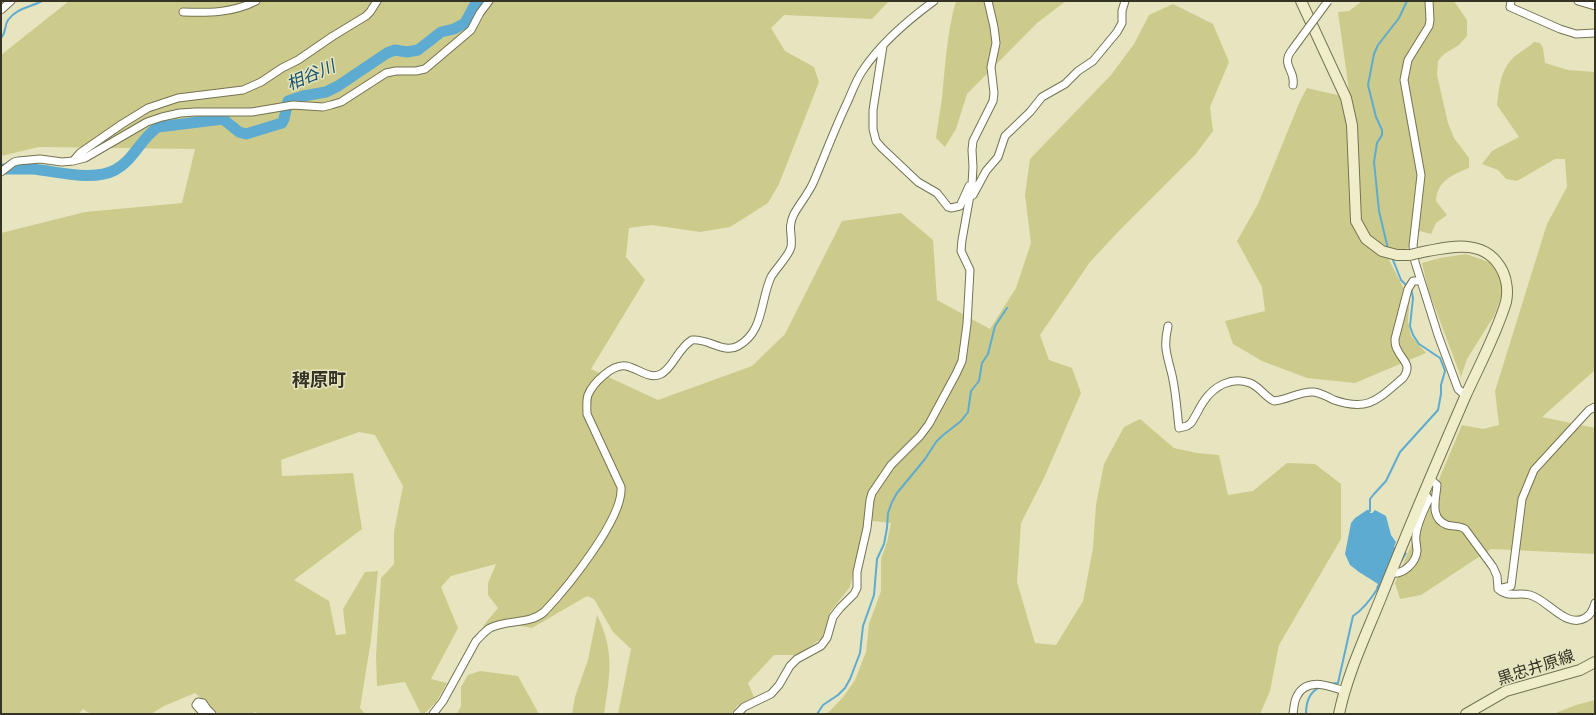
<!DOCTYPE html>
<meta charset="utf-8">
<style>
body{margin:0}
#map{position:relative;width:1596px;height:715px;overflow:hidden;background:#e6e5c0;font-family:"Zilla Slab",serif}
canvas{display:block}
.frame{position:absolute;inset:0;border:2px solid #343325;pointer-events:none}
</style>
<div id="map">
<canvas width="1596" height="715"></canvas>
<div class="frame"></div>
</div>
<script>
const g = document.querySelector('canvas').getContext('2d');
g.lineJoin = 'round';
function fillPath(path, color) {
  g.fillStyle = color;
  g.fill(path, 'evenodd');
}
function trace(path, color, width, dash) {
  g.strokeStyle = color;
  g.lineWidth = width;
  g.lineCap = dash ? 'butt' : 'round';
  g.setLineDash(dash || []);
  g.stroke(path);
}
function drawText(font, color, halo, rows, align = 'center') {
  g.font = font + ' "Zilla Slab","Noto Sans JP",serif';
  g.lineWidth = 3;
  g.setLineDash([]);
  g.textBaseline = 'middle';
  g.strokeStyle = halo;
  g.fillStyle = color;
  for (const [text, x, y, turn = 0] of rows) {
    g.save();
    g.translate(x, y);
    g.rotate((+turn || 0) * Math.PI / 180);
    g.textAlign = isNaN(turn) ? turn : align;
    if (halo) g.strokeText(text, 0, 0);
    g.fillText(text, 0, 0);
    g.restore();
  }
}
const green = new Path2D(`
 M69 1H889L872 19 784 15 771 28 785 51 814 67 819 82 779 184 768 203 730 227 700 232 652 225 629 228 626 257 645 280 591 369 658 400 752 366 785 334 842 221 901 213 933 240 937 300 990 329 1016 288 1031 243 1025 195 1030 159 1111 75 1134 44 1149 15 1173 4 1213 24 1229 62 1210 107 1213 131 1195 155 1117 233 1090 262 1040 335 1049 360 1072 368 1081 393 1044 478 1021 523 1017 582 1035 643 1056 645 1083 601 1093 548 1096 505 1104 464 1124 427 1140 419 1174 448 1197 453 1219 455 1228 495 1253 491 1287 463 1315 464 1341 484V539L1279 645 1270 691 1260 714H827L844 696 855 680 866 652 869 624 881 591V559L887 542 891 523 865 520 850 587 830 612 829 618 822 638 798 655H774L748 683 754 697 737 706 731 714H618L631 649 613 632 594 599 587 596 532 628 495 621 484 628 483 626 498 608 488 595V583L496 564 451 576 441 587 458 628 431 679 447 683 436 702 424 714H421L405 682 377 686 376 656 381 578 394 564V532L403 486 375 435 359 432 281 460 282 476 353 473 362 529 294 580 329 601 336 635 346 634 343 609 365 572 378 571 371 640 360 708 365 714H258L256 712 250 714H218L195 693 164 706 151 714H91L83 709 78 714H1V233L85 212 182 203 195 149 39 147 1 156V55Z
 M956 1H1066L1037 23 967 94 956 129 945 147 936 138C938 124 940 111 942 98 945 66 947 32 956 1Z
 M1362 1H1454L1467 20V36L1459 45 1444 54 1438 61 1437 75 1448 123 1454 138 1469 158V168C1452 175 1437 181 1436 201L1447 215 1436 223 1431 234 1420 231 1406 250H1393L1389 260 1403 287 1410 296 1408 321 1411 336 1426 353 1355 383 1307 378 1262 361 1233 344 1225 321 1265 311 1262 287 1237 241 1258 204 1300 101 1307 88 1350 98 1338 12 1349 11Z
 M1534 42 1540 43 1543 48 1545 63 1568 70 1595 72V370L1542 417 1595 428V554L1491 549 1421 595 1400 599 1395 583 1462 425 1483 429 1499 425 1495 391 1547 224 1567 187 1565 159H1555L1517 181 1506 179 1498 170 1482 164 1492 151 1519 137 1497 105C1499 89 1500 72 1511 60 1516 54 1528 48 1534 42Z
 M1466 254 1489 262 1498 271 1502 284 1501 297 1494 316 1467 359 1461 377 1428 289 1422 263 1440 258Z
 M597 615C615 652 610 674 604 714H572L575 697 588 660Z
 M480 671 518 676 539 714H457L461 706V687L468 675Z
 M1595 700V714H1553L1576 705Z`);
const water = new Path2D(`
 M1367 510H1370V513H1372L1375 510 1386 516 1391 535 1396 542 1394 547 1407 553 1402 562 1399 563 1380 590 1376 588 1378 584 1359 572 1350 565 1345 554 1351 523 1355 518Z`);
const stream = new Path2D(`
 M1 38C7 31 4 26 8 20 17 8 31 7 42 1
 M1388 249 1379 211 1374 162 1377 143 1382 135V130L1376 117 1368 85 1374 54 1378 45 1399 18 1407 1
 M1393 260 1401 280 1407 286
 M1370 511V499L1374 494 1386 481 1400 452 1438 410 1441 394V385L1445 371 1442 363 1440 358 1419 344 1413 335 1410 326 1413 298 1411 288
 M1327 684 1338 683 1353 616C1364 609 1371 599 1378 588
 M817 714 823 705 838 695 845 688 850 679 860 653 863 626 874 595 877 559 884 544 887 528 888 513 892 502 897 493 925 459 936 442 942 436 961 421 968 412 971 391 979 381 982 363 988 354 995 326 1007 308
 M1306 714C1306 703 1309 692 1320 687`);
const river = new Path2D(`
 M1 169C11 169 22 169 32 169 57 171 92 182 115 170 134 160 141 138 158 127L223 119 239 132 246 134 282 123 284 119 288 101 303 96 326 92 338 86 387 53 395 50 407 52 418 50 441 32 454 29 465 23 477 1`);
const street = new Path2D(`
 M1429 1 1430 20 1429 26 1408 60 1404 80 1421 175 1413 246 1415 262 1438 335 1458 389 1466 396
 M1511 1 1510 7 1560 29 1576 34 1595 33
 M1578 1 1595 6
 M1 10 11 1
 M183 12C208 13 233 13 256 1
 M883 46 873 110V129L876 141 882 148 918 182 937 193 948 207 951 208 960 206 969 186
 M1292 50C1280 65 1296 70 1293 85
 M73 161 80 153 122 124 148 108 178 98 243 90 261 82 282 68 298 60 333 36 366 16 370 12 377 1
 M1 172 14 162 18 161 40 159 62 162 73 161 85 158 147 122 162 117 180 113 195 112H252L293 105 323 107 331 105 341 102 386 73 396 71H416L425 69 471 30 480 13 489 1
 M973 195 986 171 998 157 1005 136 1030 112 1042 97 1065 84 1078 71 1093 61 1117 32 1122 23V11L1125 1
 M1168 326C1163 348 1167 354 1172 375 1176 392 1177 411 1179 428L1187 426 1191 423C1196 416 1199 408 1204 401 1214 386 1232 376 1250 383 1260 387 1265 397 1274 401 1288 400 1299 391 1314 392 1321 393 1328 397 1334 400 1369 412 1378 399 1403 378 1413 364 1402 361 1397 349 1395 346 1395 343 1395 339L1408 289 1413 281H1420
 M1430 479 1437 485C1436 499 1429 518 1447 525 1453 527 1459 525 1465 529L1493 567 1497 576 1498 589C1508 598 1518 592 1530 595 1547 599 1566 629 1585 618 1591 615 1593 610 1595 603
 M1391 573C1403 575 1416 563 1417 551 1417 546 1415 540 1416 535 1417 523 1424 510 1429 499L1424 493
 M1498 589 1511 586 1522 499 1534 470 1589 410 1595 407
 M204 714 196 705 198 702 203 703 207 709 212 714
 M433 714 443 701 476 641C481 636 484 632 490 628 507 619 529 625 544 612 566 589 624 518 621 487L587 414C587 408 586 401 588 395 593 383 612 364 626 366 638 368 649 380 661 374 673 368 678 348 692 340 708 338 724 354 738 346 764 332 760 301 771 277 776 268 789 256 791 247 793 235 787 228 794 214 800 203 809 193 814 181 825 155 835 128 847 103 852 92 856 80 863 70 881 43 908 20 934 1
 M737 714 744 707 771 694 779 685 790 666 797 659 821 646 827 638 833 617 840 608 854 594 857 588V572L867 528 870 500 872 493 891 465 920 436 929 424 956 374 962 361 967 324 970 270 961 251 962 240 972 184 973 167 972 150 973 141 993 101 994 93 991 67 996 43 994 27 988 1
 M1293 714C1294 708 1294 701 1297 696 1307 676 1330 687 1345 691`);
const secondary = new Path2D(`
 M1301 1 1346 98 1352 125 1356 221 1366 239 1382 251 1397 255H1410
 M1339 714C1347 675 1365 637 1380 600 1407 532 1436 464 1465 397 1479 366 1496 335 1506 302 1508 293 1507 281 1503 272 1486 236 1449 247 1418 253
 M1466 714 1506 691 1580 670 1595 662`);
const streetBridge = new Path2D(`
 M1292 50 1328 1`);
const secondaryBridge = new Path2D(`
 M1410 255 1418 253`);
const streetNames = [
 ["黒忠井原線",1536,668,-18]
];
const waterNames = [
 ["相谷川",311,76,-23]
];
const quarterNames = [
 ["稗原町",319,381]
];
fillPath(green, '#cdcb8b');
fillPath(water, '#5eabd2');
trace(stream, '#5eabd2', 2);
trace(river, '#5eabd2', 11);
trace(street, '#747352', 9);
trace(secondary, '#747352', 12);
trace(street, '#fff', 7);
trace(secondary, '#efedca', 10);
trace(streetBridge, '#747352', 9, []);
trace(secondaryBridge, '#747352', 12, []);
trace(streetBridge, '#fff', 7);
trace(secondaryBridge, '#efedca', 10);
drawText('16px', '#343325', '#e6e5c0', streetNames);
drawText('italic 17px', '#13516c', '#e6e5c0', waterNames);
drawText('bold 18px', '#343325', '#e6e5c0', quarterNames);
</script>
